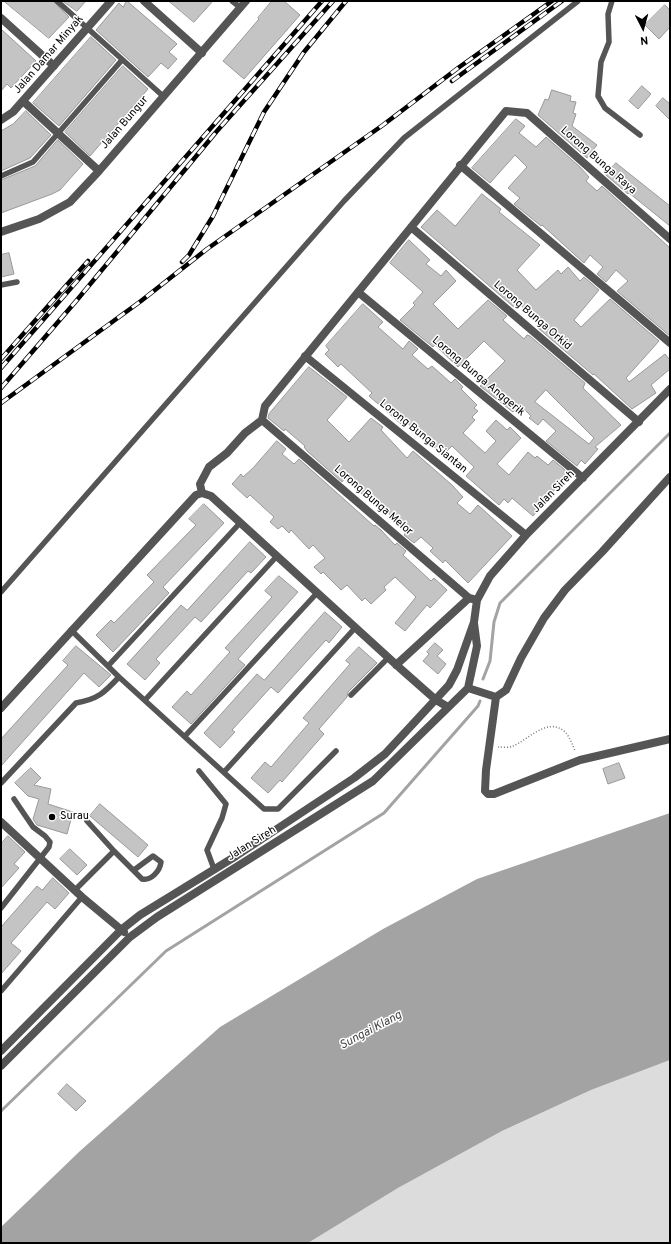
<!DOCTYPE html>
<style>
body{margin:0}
#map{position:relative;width:671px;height:1244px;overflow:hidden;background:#fff;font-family:Overpass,sans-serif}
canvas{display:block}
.frame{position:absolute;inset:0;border:2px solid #000;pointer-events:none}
.north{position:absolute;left:623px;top:8px;width:40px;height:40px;-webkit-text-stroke:3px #fff;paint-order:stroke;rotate:174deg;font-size:11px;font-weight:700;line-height:16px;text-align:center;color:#000}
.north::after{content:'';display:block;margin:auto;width:14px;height:18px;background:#000;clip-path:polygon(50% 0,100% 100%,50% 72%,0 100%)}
</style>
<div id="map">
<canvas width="671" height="1244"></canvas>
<div class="frame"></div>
<div class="north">N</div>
</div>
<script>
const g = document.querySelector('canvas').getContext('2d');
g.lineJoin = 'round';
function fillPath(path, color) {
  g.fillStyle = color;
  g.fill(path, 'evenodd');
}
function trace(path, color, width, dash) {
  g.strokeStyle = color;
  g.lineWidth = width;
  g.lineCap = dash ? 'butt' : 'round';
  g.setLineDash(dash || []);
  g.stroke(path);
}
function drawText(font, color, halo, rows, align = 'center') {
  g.font = font + ' Overpass,sans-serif';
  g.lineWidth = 3;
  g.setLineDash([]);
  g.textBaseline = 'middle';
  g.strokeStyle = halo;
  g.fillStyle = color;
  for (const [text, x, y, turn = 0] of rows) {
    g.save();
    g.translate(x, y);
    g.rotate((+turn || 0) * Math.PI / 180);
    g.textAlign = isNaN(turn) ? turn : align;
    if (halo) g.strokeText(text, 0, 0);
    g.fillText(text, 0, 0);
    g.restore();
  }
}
const green = new Path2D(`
 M670 1060V1243H308L398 1188 502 1131 591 1090Z`);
const water = new Path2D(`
 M670 813V1060L591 1090 502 1131 398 1188 308 1243H1V1227L80 1151 220 1027 383 929 477 879Z`);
const stream = new Path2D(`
 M483 679 490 661 494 622 500 603 670 433
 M1 1111 166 951 384 813 478 706 480 701`);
const building = new Path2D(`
 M4 1H53L69 17 49 38Z
 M63 1H86L77 11Z
 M127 1 177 44 169 52 177 59 168 69 161 63 148 77 96 30 119 3 123 7Z
 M169 1H213L194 22Z
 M272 1H284L300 15 244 79 223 61 259 19 258 18Z
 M665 5 670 10V27L659 39 645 25Z
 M1 29 36 61 11 88 7 84 1 91Z
 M91 37 116 60 59 126 33 103Z
 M123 66 148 89 90 156 65 132Z
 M642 86 651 94 638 109 629 101Z
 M552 90 571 96 570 101 576 102 573 113 576 114 572 126 597 145 587 158 538 115 545 99 548 100Z
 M663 98 670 104V120L656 106Z
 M26 111 51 135 30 158 1 171V131L13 124Z
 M516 119 525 126 519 133 536 147 546 137 580 167 589 177 586 181 597 191 602 186 670 248V336L617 291 628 281 616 270 606 282 597 274 603 267 590 255 584 263 542 225 541 226 514 204 520 198 508 188 527 167 515 155 490 183 472 168Z
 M58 140 83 164 60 190 52 194 1 213V180L35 166Z
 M616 163 670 206V226L629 193 628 194 606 175Z
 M482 194 501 209 499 212 540 245 517 270 536 290 558 270 561 274 568 267 580 281 584 277 599 290 574 320 581 327 610 299 659 341 626 378 629 382 665 354 670 360V369L651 385 656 393 632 409 594 374 593 375 538 328 540 326 520 304 515 308 421 227 437 210 455 226Z
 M409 240 430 260 426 264 441 276 446 270 456 281 433 304 458 329 488 300 507 316 503 320 524 339 527 335 530 336 585 383 583 388 621 425 595 447 598 449 585 464 581 460 577 466 546 441 556 431 543 419 538 425 529 418 531 416 520 405 513 412 480 386 505 361 484 341 458 367 435 345 433 347 400 320 415 305 413 303 423 292 390 263ZM546 390 594 438 589 444 535 402Z
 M9 253 14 274 1 277V255Z
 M363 304 383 322 378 327 403 349 409 341 418 349 412 355 428 369 432 366 451 383 455 379 463 387 461 389 477 405 474 408 478 411 472 417 475 420 463 433 485 453 496 441 486 431 496 420 507 430 510 427 521 438 497 464 509 475 528 452 535 458 537 456 548 465 553 460 570 474 537 508 539 509 533 516 512 498 508 503 504 499 499 505 466 476 474 467 452 446 443 455 404 420 401 424 369 396 372 393 341 364 338 367 325 354 329 350 326 346Z
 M309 367 347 397 327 420 349 442 371 418 383 427 381 430 407 458 413 451 452 485 463 497 457 503 470 514 478 505 512 536 468 583 445 560 443 563 430 551 433 548 421 537 414 543 404 535 406 532 369 492 365 497 345 478 342 482 307 451 304 447 305 446 285 429 284 431 268 418 269 414Z
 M277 441 286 449 282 454 294 464 299 459 374 526 375 525 381 530 395 545 397 543 406 551 403 555 431 581 434 578 447 590 430 608 427 605 405 631 395 623 416 597 395 577 384 587 386 590 371 604 365 598 362 601 347 585 341 590 323 572 321 574 314 567 325 558 313 545 309 549 291 530 289 533 282 526 278 529 270 522 274 517 250 495 247 498 232 484 241 474 243 477 253 468Z
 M204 504 224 523 163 587 169 593 113 652 96 635 111 620 114 623 154 582 147 575 196 525 189 519Z
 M250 542 266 557 251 573 248 571 201 622 195 617 156 659 160 663 145 680 127 664 181 605 187 610Z
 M279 576 298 592 238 659 245 665 191 724 172 707 187 691 191 695 230 652 225 648 272 597 265 591Z
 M325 612 342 627 329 643 326 640 278 693 271 687 232 730 235 732 220 748 204 733 257 674 264 680Z
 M435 643 443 650 437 656 446 664 438 674 423 661 429 654 427 652Z
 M76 646 111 675 99 687 84 673 1 766V739L68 665 63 661Z
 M359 647 377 663 348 692 347 697 319 729 324 734 282 782 280 780 268 793 251 778 265 762 271 767 309 723 303 718 350 664 346 661Z
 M619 763 625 778 608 784 603 769Z
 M31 768 41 778 34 785 51 789 48 804 73 812 67 834 37 825 33 819 39 799 28 796 15 783Z
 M100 804 148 845 138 857 90 816Z
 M8 836 25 852 14 864 19 868 1 888V844Z
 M70 849 87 865 77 875 60 859Z
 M53 878 69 893 55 909 47 902 11 943 21 951 1 974V927L37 886 42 890Z
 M67 1084 86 1101 76 1111 58 1094Z`);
const path = new Path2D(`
 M498 747C502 747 509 748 513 746 528 740 548 716 565 732 570 737 573 746 575 751`);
const service = new Path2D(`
 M57 1 163 96
 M232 1 241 8
 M612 1 608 14 609 42 601 62 598 96 605 108 640 135
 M1 176 33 162 122 60
 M1 285 17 282
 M1 592 344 201 404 138 578 1
 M71 630 119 677 264 809H278L336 751
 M108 666 240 523
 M351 695 388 658
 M145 700 277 556
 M185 736 317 593
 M199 771 226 804 222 818 207 850 214 869
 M224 772 355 628
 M1 783 76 703C98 699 104 693 119 677
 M114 851 142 879C151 881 160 871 161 862L153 856 134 870
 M75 890 114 851 87 821
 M1 908 49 847 50 842 45 836 33 827 14 799
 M1 991 82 897`);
const minor = new Path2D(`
 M144 1 202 53
 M1 18 54 66
 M23 101 99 171
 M1 120 13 112 111 1
 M460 165 670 343
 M411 227 639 422
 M1 232 39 219 70 202 99 171 246 1
 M358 292 583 478
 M305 356 526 535
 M262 420 469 598
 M202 493 200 484 209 467 227 453 245 433 262 420 265 406 506 111 527 113 670 239
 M396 665 469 598 473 599
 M468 688 496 697 506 690 521 658 544 618 565 590 602 552 670 477
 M496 697 486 770 485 791 488 794H494L580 760 670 739
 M1 708 196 495 202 493 211 496 402 670 436 700 448 707
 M1 822 82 897 124 932
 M1 1051 121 930 140 915 236 856 354 778 385 754 449 685 457 670 474 622 477 600 490 576 526 535 670 389
 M1 1066 130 937 157 917 373 781 468 688 477 646 474 623`);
const rail = new Path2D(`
 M452 81 562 1
 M182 262 189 255 213 216 264 112 304 52 346 1
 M1 359 88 261
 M1 368 322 1
 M1 388 77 300 217 131 333 1
 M1 403 141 301 207 249 383 125 458 68 552 1`);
const markers = [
 [52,817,4,"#000"]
];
const streetNames = [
 ["Jalan Damar Minyak",49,55,-49],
 ["Jalan Bungur",125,123,-49],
 ["Lorong Bunga Raya",598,161,41],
 ["Lorong Bunga Orkid",532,316,41],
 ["Lorong Bunga Anggerik",478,377,40],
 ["Lorong Bunga Siantan",423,437,39],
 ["Jalan Sireh",554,492,-45],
 ["Lorong Bunga Melor",373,501,41],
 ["Jalan Sireh",252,844,-32]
];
const poiNames = [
 ["Surau",60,817]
];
const waterNames = [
 ["Sungai Klang",371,1031,-28]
];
fillPath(green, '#dcdcdc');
fillPath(water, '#a3a3a3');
trace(stream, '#a3a3a3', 3);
fillPath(building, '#c4c4c4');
trace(building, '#999', 1);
trace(path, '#777', 1.5, [1, 2]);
trace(service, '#555', 5.5);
trace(minor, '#555', 8);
trace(rail, '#000', 4.5);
trace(rail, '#fff', 3, [9]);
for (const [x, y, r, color] of markers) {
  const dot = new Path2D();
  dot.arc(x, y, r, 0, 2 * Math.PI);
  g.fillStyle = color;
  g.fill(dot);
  trace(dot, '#fff', 1.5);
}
drawText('11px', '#000', '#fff', streetNames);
drawText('11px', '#000', '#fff', poiNames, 'left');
drawText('italic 12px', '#444', '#fff', waterNames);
</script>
